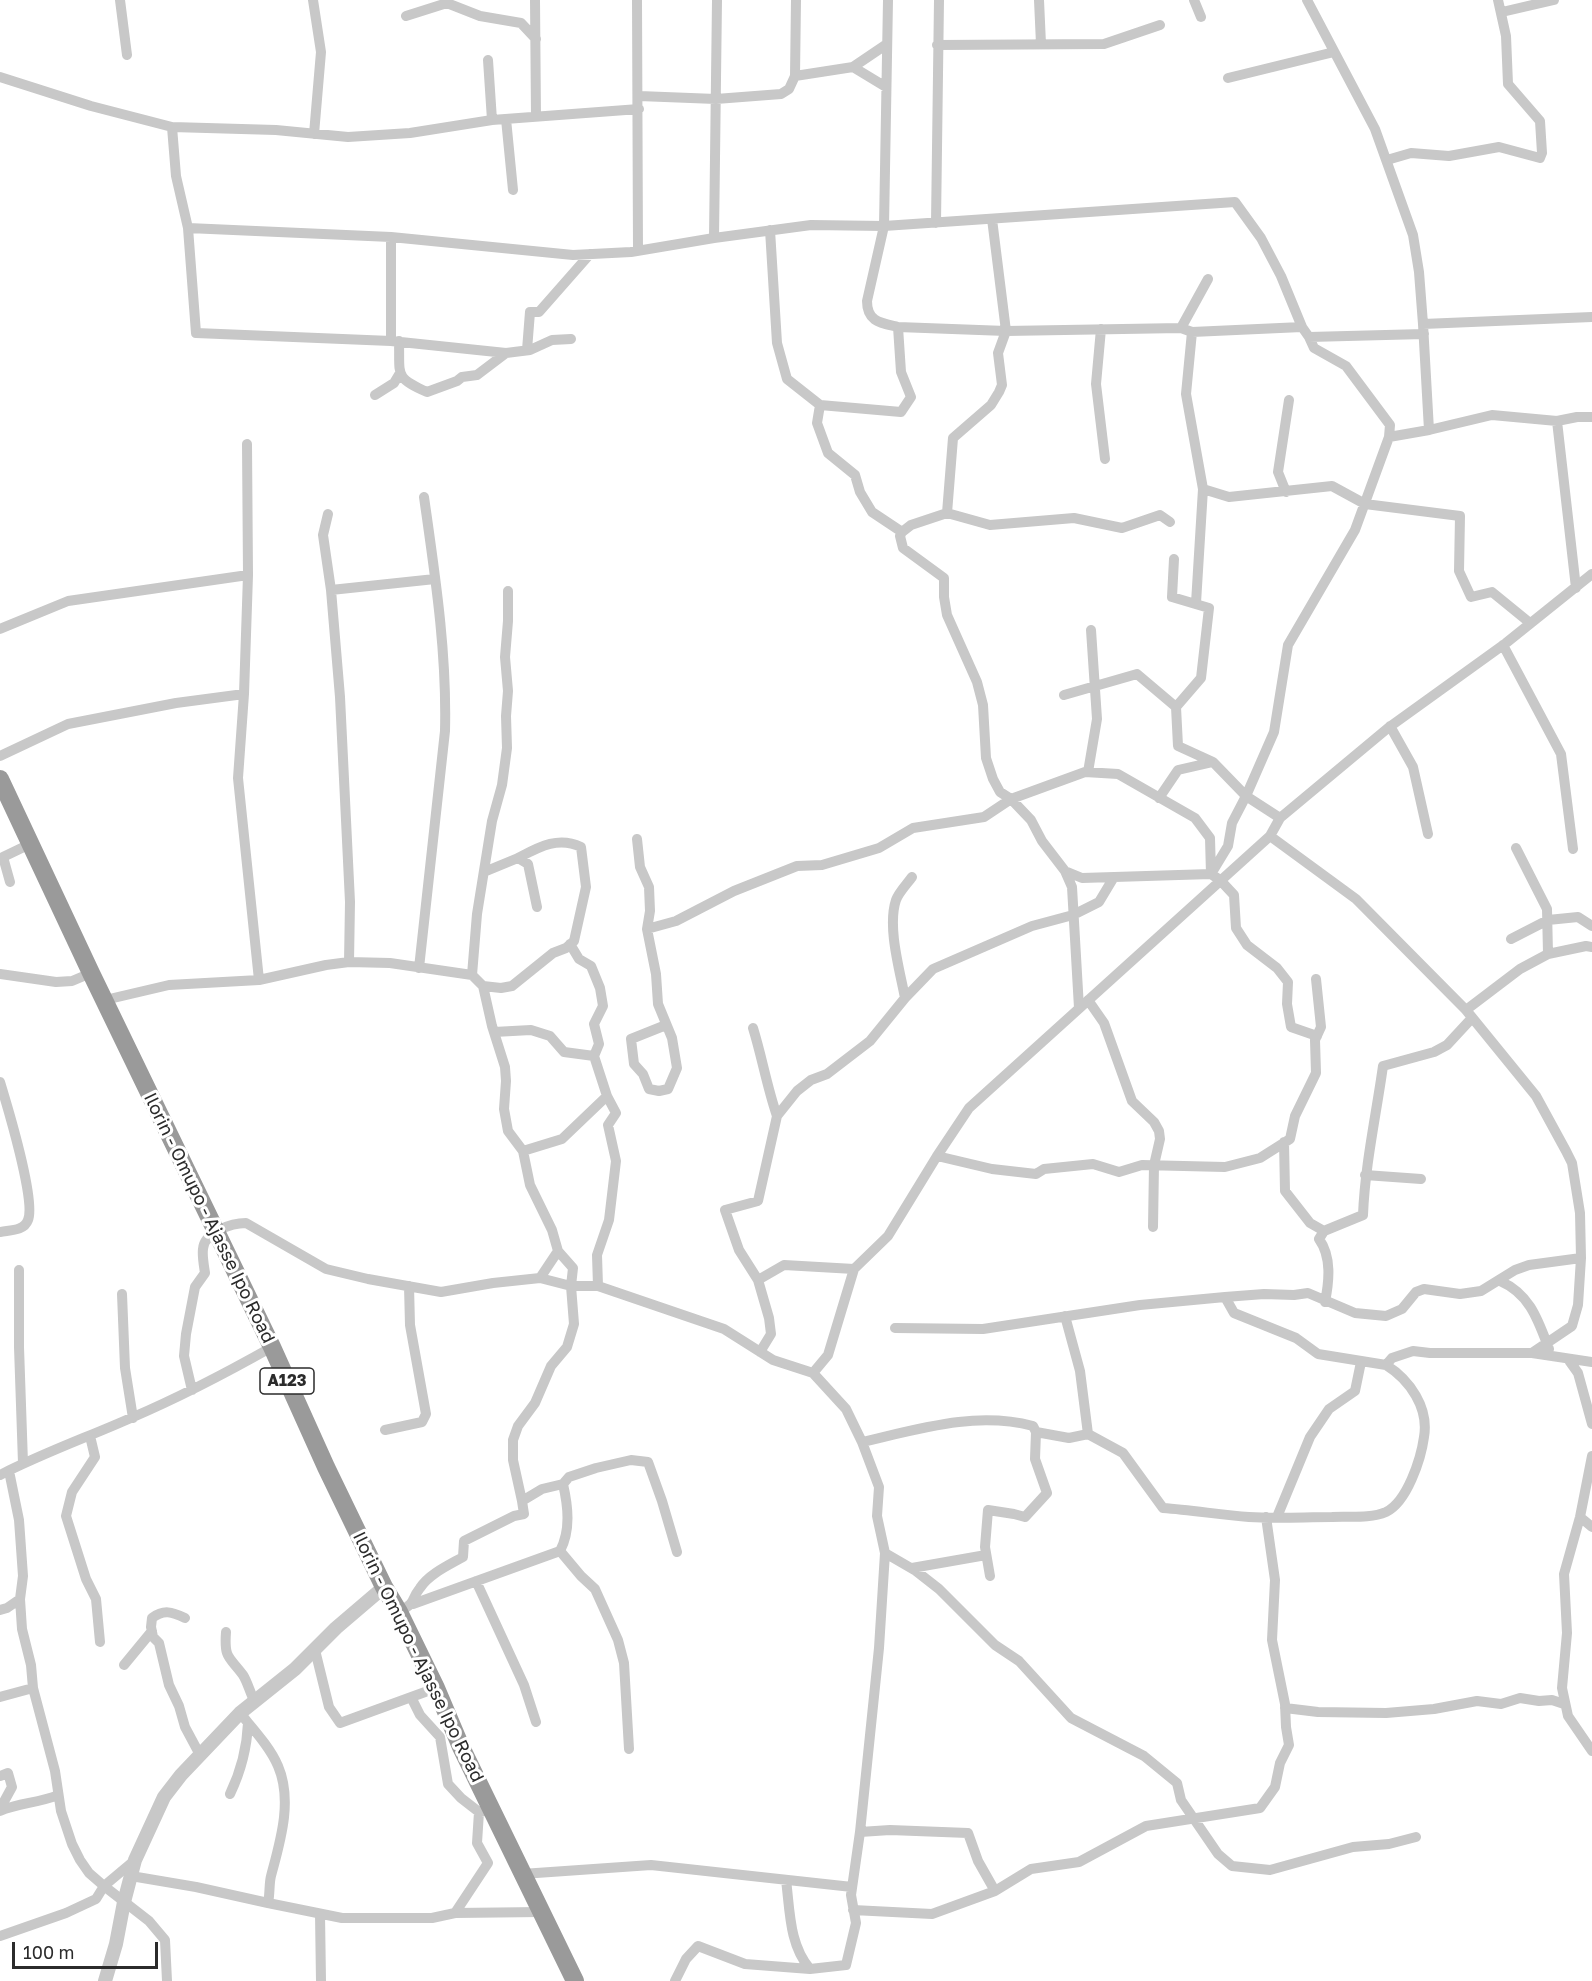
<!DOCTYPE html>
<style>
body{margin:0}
#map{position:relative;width:1592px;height:1981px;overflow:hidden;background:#fff;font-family:"Golos Text",sans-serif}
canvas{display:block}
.scale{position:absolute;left:12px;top:1942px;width:146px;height:27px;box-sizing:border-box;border:3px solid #2b2b2b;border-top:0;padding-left:8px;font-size:18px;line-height:21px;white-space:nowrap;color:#2b2b2b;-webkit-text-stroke:4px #fff;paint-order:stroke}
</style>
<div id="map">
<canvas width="1592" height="1981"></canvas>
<div class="scale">100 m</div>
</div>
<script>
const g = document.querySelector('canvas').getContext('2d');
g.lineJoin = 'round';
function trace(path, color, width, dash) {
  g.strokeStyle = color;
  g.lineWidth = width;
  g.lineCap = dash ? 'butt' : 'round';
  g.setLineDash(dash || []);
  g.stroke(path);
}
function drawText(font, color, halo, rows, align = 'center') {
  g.font = font + ' "Golos Text",sans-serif';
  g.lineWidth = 6;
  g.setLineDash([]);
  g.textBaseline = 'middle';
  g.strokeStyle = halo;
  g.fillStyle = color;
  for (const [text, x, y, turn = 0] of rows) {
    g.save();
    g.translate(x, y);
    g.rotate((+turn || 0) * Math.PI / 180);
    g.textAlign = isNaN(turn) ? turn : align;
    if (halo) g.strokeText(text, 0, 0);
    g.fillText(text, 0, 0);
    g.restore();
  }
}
const minor = new Path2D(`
 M120 0 127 55
 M313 0 321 52 314 134
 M535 0 536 117
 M637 0 638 251
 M888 0 884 226 867 301C867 322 881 323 898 327L1006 331 1181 328
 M1039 0 1041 44
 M1194 0 1201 17
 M1307 0 1375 129 1413 235 1419 272 1423 324 1429 430 1389 437 1355 530 1288 645 1274 732 1246 796 1232 823 1228 846 1211 874 1220 880 1234 895 1236 928 1247 945 1277 968 1288 982 1287 1004 1291 1027 1317 1036
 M1502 12 1554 0
 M406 16 447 3 480 16 521 23 536 39
 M937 45 1104 44 1160 25
 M853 67 887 44
 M795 76 853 67 886 87
 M0 77 91 106 172 127 276 130 348 137 410 133 492 120 488 60
 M1228 78 1334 52
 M639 96 716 99 781 94 789 89 795 76 796 0
 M506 119 513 190
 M492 120 639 109
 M172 127 176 176 188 228 391 237 573 255 631 252 714 238 811 225 884 226 1235 202 1261 238 1281 276 1302 327
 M1387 160 1411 153 1449 156 1499 147 1540 158 1542 153 1540 121 1508 84 1506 36 1498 0
 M936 223 939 0
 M188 228 196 333 391 341 506 353 530 350 552 340 571 339
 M770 230 777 343 787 379 820 405 817 423 828 453 855 475 860 492 872 512 902 532 900 536 903 548 944 578V597L947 615 977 682 983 705 986 758 993 779 1000 792 1011 799 1031 820 1042 841 1065 871 1072 887 1079 1008
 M391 237V341
 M714 238 717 0
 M1208 279 1181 328 1192 332 1302 327 1309 337 1424 334
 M1423 324 1592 317
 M1101 329 1096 384 1105 459
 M1192 332 1186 394 1203 489 1196 603
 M1309 337 1314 348 1346 366 1390 425 1389 437
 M399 341C400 376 394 377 427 392L457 381 462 377 477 375 506 353
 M527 350 530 312H539L590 254
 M375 395 394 383 400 373
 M820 405 901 412 911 397 901 372 898 327
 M1557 421 1576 588
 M1429 430 1492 415 1557 421 1577 417H1592
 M247 444 248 575
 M1203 489 1229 497 1332 486 1365 504 1460 516 1459 571 1471 597 1492 592 1530 623
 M1286 492 1278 472 1289 400
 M947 513 953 438 991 405 999 392 1002 385 998 353 1006 331 992 219
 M328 514 323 535 331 590 340 697 350 902 349 962
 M902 532 911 525 947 513 990 525 1074 518 1122 528 1160 515 1170 522
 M1174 559 1172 597 1209 608 1201 678 1176 707
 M331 590 435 579
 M0 629 68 601 248 575 244 694 238 778 259 980
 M1503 645 1561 754 1573 849
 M1064 695 1137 674 1176 707 1178 746 1213 762
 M1390 726 1413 767 1428 834
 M0 756 68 724 176 703 244 694
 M1088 772 1097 719 1091 630
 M1159 798 1178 770 1213 762 1246 796 1280 818
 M1270 836 1356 899 1466 1010 1536 1096 1566 1151 1572 1163 1580 1213 1581 1258 1578 1305 1572 1326 1532 1353
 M637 839 640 867 649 887 650 911 647 929 656 974 658 1004 672 1038 677 1068 668 1089 659 1091 649 1089 643 1074 634 1064 631 1039 666 1025
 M1516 848 1547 909 1548 954
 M484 872 518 858 528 864 537 907
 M10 882 3 857 30 844
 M647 929 676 921 734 891 797 866 822 865 879 848 913 828 984 817 1011 799 1085 772 1118 774 1195 818 1210 838 1211 874 1082 878 1065 871
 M1511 939 1548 920 1578 917 1592 926
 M419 968 445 731C447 652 435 575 424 497
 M0 974 56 982 72 981 91 973
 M472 975 477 914 492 821 502 785 507 748 506 716 508 691 505 657 508 621V591
 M483 986 492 1026 505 1067 506 1081 504 1109 508 1131 523 1151 530 1185 552 1230 558 1251 573 1268 571 1286 574 1324 567 1347 551 1366 535 1403 518 1426 513 1440V1460L522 1501
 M905 998C900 971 887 927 896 900 899 892 907 884 912 877
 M105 1000 169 985 259 980 326 965 349 962 390 963 472 975 483 986 501 988 512 986 553 953 566 948 574 941 586 887 581 847C558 836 539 847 518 858
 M1088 1000 1104 1023 1132 1101 1154 1122 1159 1131 1160 1139 1154 1165 1153 1227
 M1466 1010 1520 969 1548 954 1586 946 1592 947
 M753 1028C762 1057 767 1087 777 1116
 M494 1032 531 1030 550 1036 564 1052 594 1056
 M0 1082C7 1105 36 1201 28 1220 24 1231 10 1230 0 1232
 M1284 1142 1285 1191 1310 1223 1324 1231
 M523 1151 562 1139 607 1096 594 1056 599 1044 594 1024 603 1006 600 988 591 966 579 959 570 944
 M937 1156 992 1169 1036 1174 1044 1169 1093 1164 1119 1172 1142 1165 1225 1167 1260 1158 1290 1139 1295 1116 1316 1073 1315 1040 1321 1027 1316 979
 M1365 1175 1421 1179
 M19 1270V1347L23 1463
 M540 1278 558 1251
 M758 1280 784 1265 854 1269
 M1500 1281C1530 1294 1538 1320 1549 1349
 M598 1286 597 1255 609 1220 616 1161 608 1125 616 1113 607 1096
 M122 1294 125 1368 133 1418
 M1225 1297 1264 1294 1294 1295 1308 1293 1355 1313 1386 1316 1402 1309 1416 1292 1424 1289 1460 1294 1481 1291 1515 1270 1529 1265 1581 1258
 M1325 1302C1329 1282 1332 1257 1319 1239L1324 1231 1363 1215C1365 1165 1376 1116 1383 1066L1434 1052 1447 1045 1472 1018
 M1065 1316 1080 1371 1088 1434
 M760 1352 771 1334 769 1318 758 1280 739 1250 725 1210 758 1201 777 1116 797 1091 811 1080 827 1074 870 1041 905 998 933 969 1032 926 1073 915 1099 902 1114 877
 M1568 1359 1578 1373 1592 1424
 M1386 1365 1392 1358 1413 1351 1430 1353H1532L1592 1362
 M813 1373 828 1355 854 1269 888 1236 937 1156 969 1108 1270 836 1280 818 1388 728 1506 643 1592 574
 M192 1390 184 1356 186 1334 195 1287 205 1273C204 1266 202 1256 203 1249 204 1232 232 1223 246 1223L326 1269 368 1279 441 1292 493 1283 540 1278 571 1286H598L724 1329 773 1360 813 1373 846 1409 862 1442 879 1487 877 1516 885 1553 879 1648 860 1832 851 1895 856 1923 846 1965 810 1969 745 1964 698 1946 686 1959 675 1981
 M385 1430 422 1422 426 1414 410 1325 409 1286
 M90 1436 95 1457 72 1492 66 1516 86 1579 96 1599 100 1642
 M862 1442C919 1429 975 1411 1033 1426L1036 1432 1069 1438 1088 1434 1123 1453 1163 1508C1192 1510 1221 1515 1249 1517 1277 1519 1304 1517 1332 1517 1348 1516 1370 1519 1386 1512 1407 1502 1421 1459 1424 1437 1429 1408 1410 1380 1386 1365L1318 1354 1296 1338 1234 1313 1225 1297 1140 1305 983 1329 895 1328
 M1592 1456 1580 1517 1564 1574 1567 1633 1562 1688 1568 1716 1592 1751
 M0 1475C43 1453 88 1437 131 1418 180 1397 226 1373 272 1347
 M1277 1517 1310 1437 1329 1409 1355 1391 1361 1362
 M1580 1517 1592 1527
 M560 1551 581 1576 595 1589 618 1640 624 1663 629 1749
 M885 1553 916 1571 939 1589 995 1645 1019 1661 1071 1718 1144 1756 1177 1783 1181 1800 1218 1854 1232 1866 1270 1870 1353 1847 1389 1844 1416 1837
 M912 1568 986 1555
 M990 1576 985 1547 988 1510 1014 1514 1025 1517 1047 1493 1035 1459 1036 1432
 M476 1581 524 1685 536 1722
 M413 1604C462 1586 511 1569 560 1551 571 1530 568 1506 563 1484
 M0 1610 7 1608 20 1599
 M399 1612C418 1601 409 1602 420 1588 429 1574 449 1565 463 1557L464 1541 514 1516 524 1514 522 1501 542 1489 563 1484 569 1477 596 1468 631 1460 648 1462 662 1501 677 1552
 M185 1618C172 1612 164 1609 152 1618L151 1627 153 1637 159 1643 169 1685 179 1706 185 1727 200 1755
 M226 1632C224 1659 229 1656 243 1675 248 1683 250 1693 255 1702
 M315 1650 329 1707 340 1723 436 1688
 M124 1665 152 1631
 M0 1697 33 1688
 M411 1697 420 1715 440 1737 448 1784 461 1798 479 1812
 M1285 1708 1318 1712 1386 1713 1434 1709 1477 1701 1501 1704 1520 1698 1539 1701 1552 1700 1564 1704
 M0 1776 8 1773 12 1787 1 1807
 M230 1794C241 1771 247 1749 248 1723
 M0 1811C18 1803 39 1803 58 1795
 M860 1832 890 1830 968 1833 978 1861 995 1891
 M135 1860 104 1886 149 1921 165 1940 167 1981
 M522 1874 651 1865 852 1887
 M131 1876 196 1887 268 1903C270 1895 269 1883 271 1876 280 1842 293 1801 278 1766 270 1747 253 1729 240 1713
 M786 1880C790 1910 789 1945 810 1969
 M268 1903 342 1918H432L455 1913 541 1912
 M853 1910 932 1914 995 1891 1031 1869 1079 1862 1146 1826 1260 1808 1275 1787 1280 1763 1289 1745 1286 1727 1285 1704 1272 1640 1275 1580 1266 1517
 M455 1913 488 1863 477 1843 479 1812 485 1811
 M320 1914 321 1981
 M0 1936 66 1913 96 1899 104 1886 89 1873 80 1860 72 1844 61 1811 55 1771 33 1688 31 1665 22 1629 20 1599 23 1576 19 1520 9 1471`);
const tertiary = new Path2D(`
 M105 1981 116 1944 124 1902 135 1860 164 1797 181 1775 240 1713 295 1669 336 1628 384 1587`);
const trunk = new Path2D(`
 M0 779 91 973 272 1347 326 1467 384 1587 399 1612 436 1688 461 1747 575 1981`);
const shields = [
 [287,1381,54]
];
const shieldNames = [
 ["A123",287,1381]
];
const streetNames = [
 ["Ilorin - Omupo - Ajasse Ipo Road",209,1218,64],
 ["Ilorin - Omupo - Ajasse Ipo Road",418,1657,64]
];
trace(minor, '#c8c8c8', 10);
trace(tertiary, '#c8c8c8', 14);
trace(trunk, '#9a9a9a', 18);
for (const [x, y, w] of shields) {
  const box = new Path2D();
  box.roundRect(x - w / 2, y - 13, w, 26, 4.5);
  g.fillStyle = '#fff';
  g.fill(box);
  trace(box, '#2b2b2b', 1.5);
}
drawText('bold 16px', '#2b2b2b', null, shieldNames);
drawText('18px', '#2b2b2b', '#fff', streetNames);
</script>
